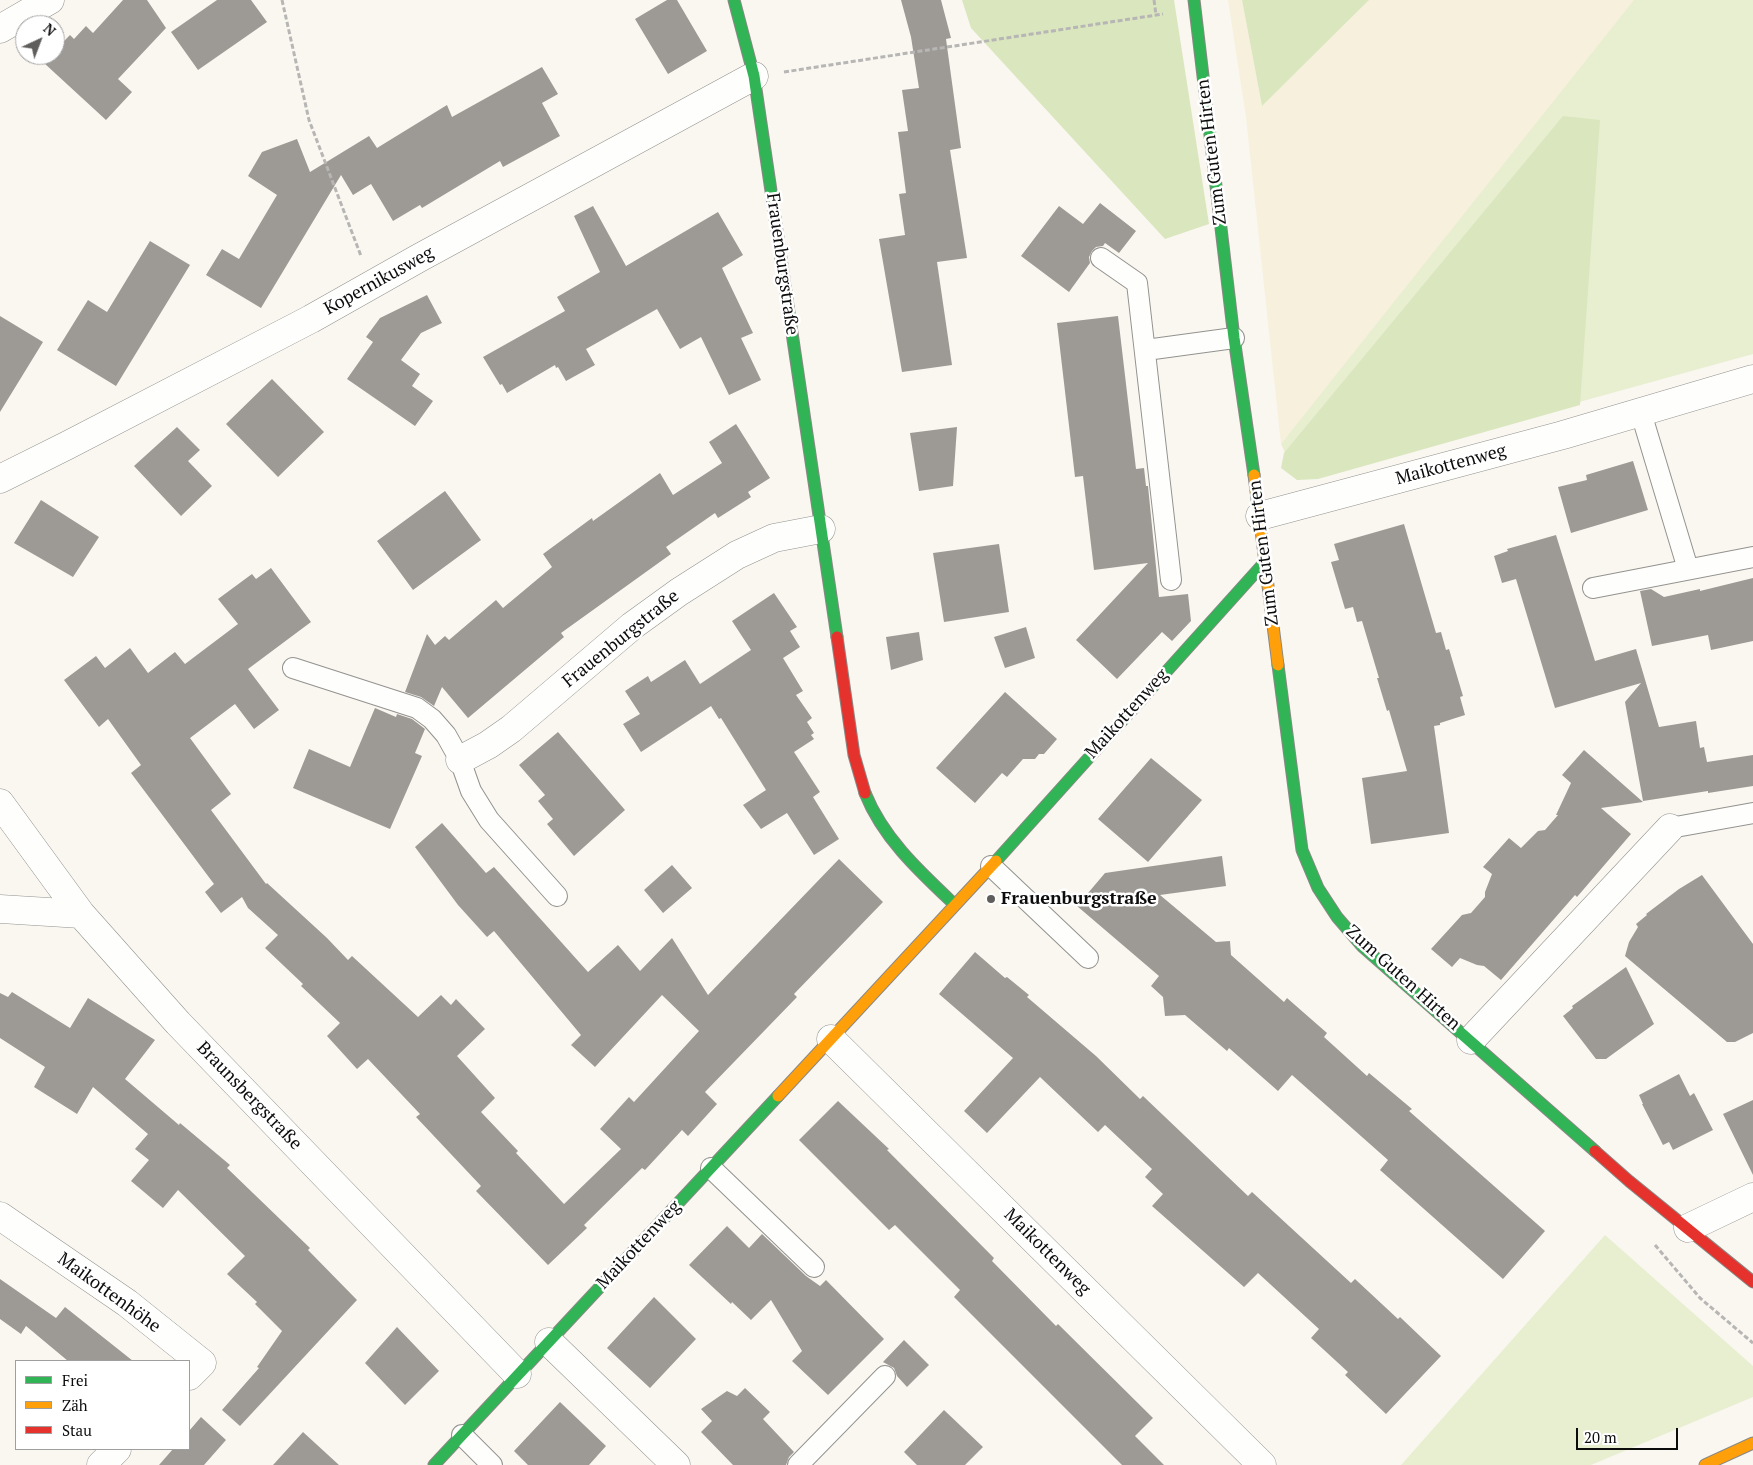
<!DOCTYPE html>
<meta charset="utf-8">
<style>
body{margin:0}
#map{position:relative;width:1753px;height:1465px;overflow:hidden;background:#faf7f0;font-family:"PT Serif",serif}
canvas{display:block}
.legend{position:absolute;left:15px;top:1360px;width:175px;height:90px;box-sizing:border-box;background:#fff;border:1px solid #9e9e9e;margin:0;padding:6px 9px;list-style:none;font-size:15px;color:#0c0c0c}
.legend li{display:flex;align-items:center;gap:10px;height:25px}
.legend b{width:25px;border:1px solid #9e9e9e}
.north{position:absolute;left:15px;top:15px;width:50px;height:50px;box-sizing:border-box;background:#fff;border:1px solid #9e9e9e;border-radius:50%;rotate:43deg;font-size:14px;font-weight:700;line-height:20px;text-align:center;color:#0c0c0c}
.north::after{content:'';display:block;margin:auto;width:18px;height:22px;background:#5f5e5c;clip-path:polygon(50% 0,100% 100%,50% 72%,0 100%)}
.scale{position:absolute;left:1576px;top:1428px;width:102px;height:22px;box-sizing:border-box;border:2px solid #0c0c0c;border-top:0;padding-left:6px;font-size:15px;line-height:18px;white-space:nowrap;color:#0c0c0c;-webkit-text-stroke:4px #fff;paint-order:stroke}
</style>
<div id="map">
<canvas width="1753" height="1465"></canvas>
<ul class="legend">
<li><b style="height:6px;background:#30b455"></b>Frei</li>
<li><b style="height:6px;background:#ff9f0a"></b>Zäh</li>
<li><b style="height:6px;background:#e5322d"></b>Stau</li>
</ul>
<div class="north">N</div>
<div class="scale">20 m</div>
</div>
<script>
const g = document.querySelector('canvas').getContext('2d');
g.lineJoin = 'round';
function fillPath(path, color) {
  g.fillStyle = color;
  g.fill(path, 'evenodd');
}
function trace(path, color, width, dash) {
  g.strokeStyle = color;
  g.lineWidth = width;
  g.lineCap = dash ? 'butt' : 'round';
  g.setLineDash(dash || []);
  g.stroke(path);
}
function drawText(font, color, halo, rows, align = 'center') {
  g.font = font + ' "PT Serif",serif';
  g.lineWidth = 5;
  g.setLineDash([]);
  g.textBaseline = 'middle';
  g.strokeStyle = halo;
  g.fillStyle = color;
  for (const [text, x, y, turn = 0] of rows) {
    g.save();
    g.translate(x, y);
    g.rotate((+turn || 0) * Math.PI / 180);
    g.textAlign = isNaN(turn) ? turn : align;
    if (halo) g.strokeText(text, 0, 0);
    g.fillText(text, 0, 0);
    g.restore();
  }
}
const farmland = new Path2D(`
 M1228 0H1242L1262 106 1369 0H1753V354L1587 396 1561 108 1281 444 1246 117Z`);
const green = new Path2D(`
 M1634 0H1753V354L1297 480 1281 444Z
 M1605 1235 1753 1366V1397L1591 1465H1401Z`);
const forest = new Path2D(`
 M962 0H1174L1209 224 1165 239 971 28Z
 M1242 0H1369L1262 106Z
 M1563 116 1600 120 1580 405 1318 479 1297 480 1281 468 1284 453Z`);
const building = new Path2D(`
 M123 0H147L166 28 118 79 132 92 106 120 44 63 51 55H55V50L70 35 74 39 86 26 93 33Z
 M217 0H251L267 22 198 70 171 32Z
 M667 0H677L707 51 668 74 635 19Z
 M901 0H941L951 38 946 39 961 148 950 150 967 258 937 262 952 365 902 372 879 239 905 235 899 194 906 193 898 132 908 131 902 90 919 88 911 37Z
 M542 67 558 94 542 103 560 136 503 167 500 161 422 208 420 205 393 221 371 184 353 195 341 175 261 308 206 275 222 249 239 259 277 195 248 176 262 152 297 139 310 172 369 136 377 148 447 105 452 117Z
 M1100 203 1136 231 1119 253 1105 243 1103 246 1096 247 1092 251 1089 257 1090 263 1069 292 1021 256 1059 206 1083 224Z
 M593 206 626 266 718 212 743 255 722 268 753 333 741 338 761 380 729 395 701 337 680 349 657 309 586 349 595 365 566 381 558 367 556 368 555 365 507 393 502 384 500 385 483 357 565 311 557 297 600 272 574 216Z
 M150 241 190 265 116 386 57 350 88 300 107 312Z
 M427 295 442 323 421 333 401 360 420 374 412 386 433 401 415 426 347 379 373 342 366 337 380 318Z
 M0 316 43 342 0 412Z
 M1118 316 1136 469 1144 468 1146 486H1148L1159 597 1188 594 1191 621 1172 641 1162 632 1117 679 1076 640 1148 563 1094 570 1083 476 1075 477 1057 323Z
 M272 379 324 432 278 477 226 424Z
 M736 424 770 478 748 492 751 497 718 518 715 513 666 547 671 554 561 633 564 637 468 718 442 687 434 706 421 697 405 692 427 634 435 645 445 636 449 640 496 600 503 608 552 567 543 554 592 518 593 521 660 473 673 495 722 463 709 442Z
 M177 427 200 450 188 461 212 486 181 516 134 466Z
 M957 427 953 486 919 491 910 433Z
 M1633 461 1648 510 1571 533 1558 487 1587 480 1586 475Z
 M445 491 481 540 413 590 377 541Z
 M41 500 99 537 73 577 14 543Z
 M1404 524 1436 633 1441 632 1446 650 1449 649 1463 696 1460 697 1465 715 1440 723V725L1434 726 1449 833 1371 844 1362 778 1407 771 1389 710 1387 711 1377 678H1379L1362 621 1357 622 1353 607 1345 609 1331 562 1339 560 1334 544Z
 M1556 535 1595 661 1636 649 1659 727 1696 721 1700 748 1704 747 1707 762 1753 755V786L1708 793V791L1643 801 1625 702 1641 683 1555 708 1516 579 1502 583 1494 556 1508 551 1507 549Z
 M999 544 1009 612 944 622 933 553Z
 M271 568 311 622 248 669 279 710 254 729 235 704 190 738 231 794 211 810 266 884 267 883 327 938 348 960 352 956 418 1017 441 995 451 1005 456 999 485 1029 457 1056 495 1098 481 1112 518 1151 516 1153 564 1204 621 1149 600 1129 629 1097 634 1102 699 1031 662 995 595 1067 571 1045 581 1035 494 931 487 937 458 905 415 847 442 823 486 873 494 867 588 972 618 945 640 971 672 938 708 995 839 859 883 902 794 994 797 997 705 1092 717 1104 688 1136 682 1130 645 1170 642 1168 584 1225 587 1228 548 1265 476 1191 481 1186 416 1117 420 1114 368 1059 357 1069 327 1036 340 1023 301 986 303 984 265 948 278 935 248 908 242 897 221 913 205 892 214 884 131 773 141 765 108 719 99 727 64 680 96 656 105 668 130 648 148 673 175 652 185 664 238 624 218 599 252 574 256 579Z
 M1753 578V641L1711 650 1708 635 1652 646 1640 591 1651 589 1664 597 1700 589V591Z
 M774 593 797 627 790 631 800 647 783 658 803 691 796 695 812 718 807 722 814 733 811 735 814 739 794 752 820 792 813 797 839 839 814 855 787 813 761 829 743 805 766 790 721 718 719 719 711 706 641 752 623 724 640 714 625 691 648 676 651 682 685 660 700 684 751 650 732 621Z
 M1026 627 1035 658 1005 668 994 637Z
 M919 632 923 660 891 670 886 637Z
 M1005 692 1057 739 1044 754H1039L1035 759H1023L1007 777 1002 773 975 803 936 768Z
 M375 708 396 717 397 714 412 719 425 729 415 753 422 756 390 829 293 788 309 749 350 767Z
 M558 732 625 810 574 856 547 824 553 819 538 801 545 795 519 765Z
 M1584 750 1643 802 1601 808 1631 834 1577 897 1575 895 1501 980 1484 966 1477 965 1460 958 1452 967 1431 949 1462 915 1471 913 1485 897V892L1492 874 1483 867 1509 838 1521 848 1538 831 1545 830 1558 815H1556L1571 783 1562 775Z
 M1151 758 1202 800 1148 862 1098 819Z
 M1222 856 1226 886 1160 895 1216 942 1230 941 1231 955 1284 1002 1287 998 1327 1033 1324 1037 1367 1076 1369 1073 1412 1109 1409 1111 1545 1231 1503 1279 1380 1170 1388 1160 1292 1075 1278 1091 1229 1048 1227 1051 1185 1015 1165 1016 1163 997 1151 986 1159 976 1077 906 1105 873Z
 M672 865 692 888 663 913 644 890Z
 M1702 875 1753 944V1033L1735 1042H1727L1625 956 1629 942 1638 927 1636 924 1647 915 1646 914 1679 889Z
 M975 952 1005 978 1007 977 1029 995 1027 997 1096 1056 1140 1099 1143 1096 1248 1196 1252 1192 1351 1283 1355 1279 1398 1319 1400 1317 1441 1356 1386 1414 1345 1375 1348 1372 1311 1338 1319 1329 1258 1273 1244 1287 1152 1206 1163 1194 1145 1177 1152 1169 1105 1125 1098 1132 1040 1077 987 1133 964 1111 1013 1058 939 994Z
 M1626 967 1654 1024 1606 1059H1596L1563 1016 1573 1008 1572 1006Z
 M12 992 70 1028 88 998 155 1040 125 1079 179 1125 180 1123 230 1165 227 1168 310 1248 308 1250 357 1300 240 1426 222 1410 259 1368 257 1367 282 1331 255 1304 257 1302 227 1274 245 1256 178 1190 163 1208 131 1181 149 1160 135 1149 148 1134 93 1087 77 1114 34 1087 45 1067 0 1038V993L8 997Z
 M1679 1074 1690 1096 1694 1093 1713 1130 1673 1150 1669 1142 1663 1145 1642 1104H1643L1639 1095Z
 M1753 1100V1175L1723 1114Z
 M838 1101 889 1149 887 1150 994 1258 992 1261 1056 1326 1058 1324 1153 1418 1135 1436 1164 1465H1122L954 1297 960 1290 895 1225 889 1230 799 1140Z
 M727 1226 749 1248 762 1234 806 1276 820 1286 826 1280 884 1339 828 1395 792 1361 802 1351 771 1300 751 1320 732 1302 731 1304 689 1265Z
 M0 1279 56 1318 65 1307 133 1361H68L26 1326 21 1334 0 1319Z
 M654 1297 696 1339 650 1388 607 1348Z
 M397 1327 439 1371 405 1405 365 1363Z
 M904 1340 929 1365 907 1387 897 1376 894 1368 883 1362Z
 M745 1388 770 1412 763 1419 794 1452 789 1457 786 1465H733L701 1432 712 1421 701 1409 727 1391 737 1396Z
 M560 1402 606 1446 589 1465H528L514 1451Z
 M944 1410 983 1447 965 1465H917L904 1452Z
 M201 1417 226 1440 204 1465H159L173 1449H189V1431Z
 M303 1432 339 1465H273Z`);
const path = new Path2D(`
 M282 0 309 120 361 256
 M1154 0 1156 15
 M784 72 1163 14
 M1655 1245 1700 1298 1753 1343`);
const lane = new Path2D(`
 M1101 258 1137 283 1171 580
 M1146 350 1234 338
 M1641 413 1688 569
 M1593 588 1753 557
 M293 668 417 708 432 719 446 735 460 760 471 791 489 820 557 896
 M1670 828 1753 813
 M991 866 1088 958
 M711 1168 814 1267
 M462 1435 492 1465
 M798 1465 885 1376`);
const street = new Path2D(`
 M0 29 50 0
 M0 479 68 445 311 319 419 258 754 76
 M1260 516 1563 435 1753 379
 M460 760 488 745 511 729 632 626 679 592 737 555 774 538 821 529
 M0 803 81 914 178 1023 517 1374
 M0 909 81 914
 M831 1039 1262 1465
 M1471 1040 1670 828
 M0 1216 127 1303 202 1363 189 1376
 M1688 1228 1753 1197
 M549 1342 676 1465
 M101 1465 117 1449`);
const fast = new Path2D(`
 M734 0 754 76 837 637
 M1194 0 1234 338 1254 475
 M1278 665 1302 850 1318 888 1337 917 1362 946 1595 1151
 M865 793C883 838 919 871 954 904
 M996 861 1264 563
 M434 1465 778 1096`);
const slow = new Path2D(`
 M1254 475 1278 665
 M778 1096 996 861
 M1705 1465 1753 1443`);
const jam = new Path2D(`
 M837 637 854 755 865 793
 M1595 1151 1629 1181 1753 1282`);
const markers = [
 [991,899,5,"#5f5e5c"]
];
const streetNames = [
 ["Zum Guten Hirten",1212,152,-97],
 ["Frauenburgstraße",782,264,82],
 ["Kopernikusweg",379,281,-29],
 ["Maikottenweg",1451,465,-15],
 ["Zum Guten Hirten",1264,553,-97],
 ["Frauenburgstraße",621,639,-39],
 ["Maikottenweg",1127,714,-48],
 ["Zum Guten Hirten",1403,978,42],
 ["Braunsbergstraße",249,1096,46],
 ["Maikottenweg",639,1245,-47],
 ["Maikottenweg",1047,1252,45],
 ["Maikottenhöhe",109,1293,36]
];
const poiNames = [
 ["Frauenburgstraße",1001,899]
];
fillPath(farmland, '#f7f0dc');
fillPath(green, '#e8efd0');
fillPath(forest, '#dae6be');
fillPath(building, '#9d9a96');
trace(lane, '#93928f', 22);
trace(street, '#93928f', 29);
trace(fast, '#8a8885', 13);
trace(slow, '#8a8885', 13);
trace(jam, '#8a8885', 13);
trace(path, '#b7b6b5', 3, [5, 2.5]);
trace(lane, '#fefefd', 20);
trace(street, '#fefefd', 28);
trace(fast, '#30b455', 11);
trace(slow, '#ff9f0a', 11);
trace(jam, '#e5322d', 11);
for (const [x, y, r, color] of markers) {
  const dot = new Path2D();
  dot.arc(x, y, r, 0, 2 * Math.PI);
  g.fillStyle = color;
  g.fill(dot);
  trace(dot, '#fff', 2);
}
drawText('18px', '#0c0c0c', '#fff', streetNames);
drawText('bold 18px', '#0c0c0c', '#fff', poiNames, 'left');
</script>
